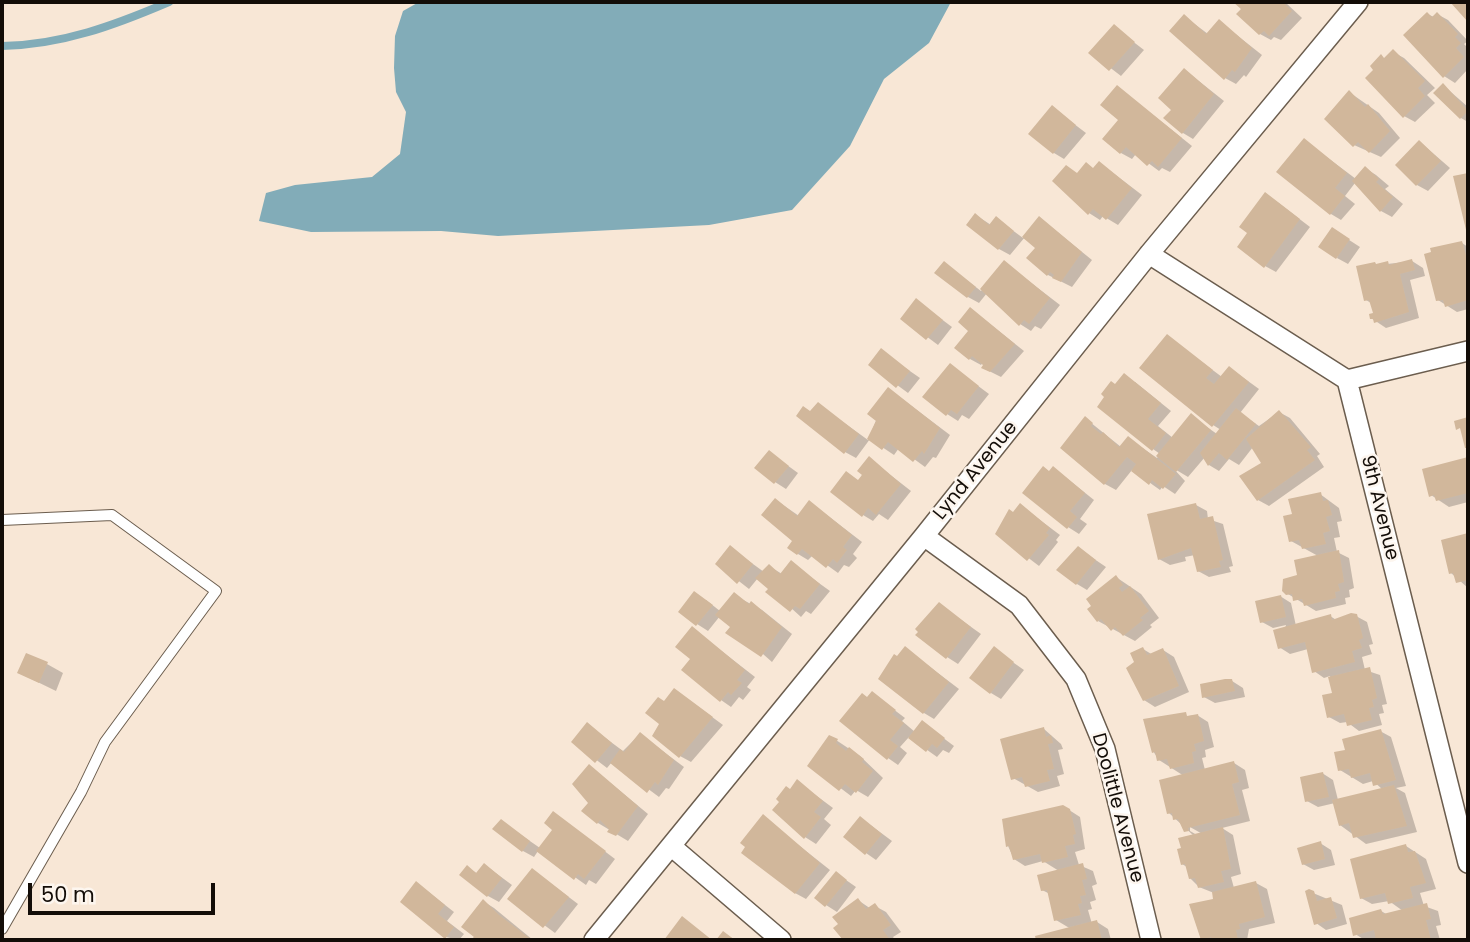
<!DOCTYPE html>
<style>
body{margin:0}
#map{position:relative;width:1470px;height:942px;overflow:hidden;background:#f8e7d6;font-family:Poppins,sans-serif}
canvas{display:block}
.frame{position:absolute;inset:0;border:4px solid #130d08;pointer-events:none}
.scale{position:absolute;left:28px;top:883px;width:187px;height:32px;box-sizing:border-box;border:4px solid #130d08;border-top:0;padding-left:9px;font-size:21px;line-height:24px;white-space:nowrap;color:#130d08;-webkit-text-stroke:5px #fdf6ef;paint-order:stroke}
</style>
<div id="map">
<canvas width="1470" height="942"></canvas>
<div class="frame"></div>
<div class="scale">50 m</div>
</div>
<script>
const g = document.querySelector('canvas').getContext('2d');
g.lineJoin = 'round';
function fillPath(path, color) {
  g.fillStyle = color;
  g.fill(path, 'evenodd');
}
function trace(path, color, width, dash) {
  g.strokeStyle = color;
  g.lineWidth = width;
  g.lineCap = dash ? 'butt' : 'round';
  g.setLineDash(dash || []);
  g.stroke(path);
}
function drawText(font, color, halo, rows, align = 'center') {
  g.font = font + ' Poppins,sans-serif';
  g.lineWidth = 5;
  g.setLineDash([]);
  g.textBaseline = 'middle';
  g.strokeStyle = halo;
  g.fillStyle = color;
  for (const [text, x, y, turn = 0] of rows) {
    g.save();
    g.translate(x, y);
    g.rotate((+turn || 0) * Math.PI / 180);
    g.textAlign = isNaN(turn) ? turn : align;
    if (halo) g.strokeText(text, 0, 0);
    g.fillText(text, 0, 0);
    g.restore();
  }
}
const water = new Path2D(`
 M419 2H951L929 43 884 79 850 146 792 210 709 225 498 236 441 231 311 232 259 221 266 193 295 185 372 177 400 154 406 112 396 92 394 68 395 36 403 11Z`);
const shadow = new Path2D(`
 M1236 2H1285L1302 18 1281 40 1274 37 1271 40 1260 34Z
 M1427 14 1434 17 1437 14 1448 20 1468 41 1464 44 1468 48 1466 55 1468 69 1455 83 1444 76Z
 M1184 16 1208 34 1219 21 1262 55 1246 77 1244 75 1236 84 1225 78Z
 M1114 27 1144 50 1121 76 1091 53Z
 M1393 52 1404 58 1435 88 1427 95 1435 103 1415 122 1404 116 1386 59Z
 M1185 70 1224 101 1193 139 1183 133 1173 109Z
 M1443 85 1468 107V122L1461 118Z
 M1118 87 1192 146 1170 172 1162 168 1159 171 1136 154 1132 159 1121 153Z
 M1349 92 1379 113 1400 138 1381 157 1354 145Z
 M1053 108 1086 133 1064 159 1054 153Z
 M1304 140 1356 179 1365 168 1376 175 1389 186 1385 189 1403 204 1392 217 1381 211 1355 183 1345 196 1355 204 1341 220 1331 214Z
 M1420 142 1450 168 1428 191 1417 185Z
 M1100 163 1142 195 1118 225 1103 216 1100 220 1089 213 1078 174 1094 169Z
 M1276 201 1310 227 1276 272 1265 266Z
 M976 215 991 225 996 218 1023 238 1040 218 1092 260 1072 287 1048 275 1029 258 1038 248 1025 237 1010 255 999 249 969 224Z
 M1343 236 1360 247 1348 264 1337 258Z
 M1462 243 1468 247V309L1457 312 1438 300Z
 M1412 261 1423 268 1425 276 1410 280 1419 318 1386 328 1371 318 1375 314 1371 303 1366 300 1379 265Z
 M1004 262 1060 305 1041 329 1035 326 1031 331 1020 324 987 293 979 303 968 297 944 263 981 291Z
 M916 300 952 327 938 345 902 318Z
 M971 309 1024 351 1001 377 983 368V362L981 365 970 359Z
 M1167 336 1222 377 1230 368 1259 389 1240 413 1259 426 1279 412 1290 418 1320 454 1317 456 1324 467 1269 506 1258 500 1264 463 1253 447 1239 465 1229 459 1219 471 1209 465 1205 457 1188 477 1173 468 1185 481 1175 494 1163 486 1160 490 1132 470 1116 490 1105 484 1062 447 1085 418 1121 447 1128 438 1157 458 1160 454 1153 449 1107 397 1116 385 1135 382 1171 411 1158 426 1173 438 1191 416 1217 434 1221 430 1213 425Z
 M881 351 920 378 908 393 870 365Z
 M950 365 989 394 969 419 962 415 958 421 947 414Z
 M889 389 950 435 936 458 933 457 925 467 899 448 894 455 870 439 856 458 845 452 811 412 818 404 868 440Z
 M769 452 798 473 786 489 775 482Z
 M1468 458V502L1449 507 1431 495 1424 470Z
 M870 459 911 491 888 520 879 514 873 521 863 515 859 481Z
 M1054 468 1094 500 1080 519 1087 524 1079 534 1068 527 1050 472Z
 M1320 494 1339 508 1342 521 1337 522 1340 537 1334 538 1337 552 1349 558 1354 588 1349 590 1350 597 1345 598 1346 604 1316 611 1288 594 1318 556 1291 541 1294 515Z
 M776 500 799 516 810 502 862 542 853 554 857 558 849 567 844 565 838 573 813 555 808 560 798 554Z
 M1020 505 1060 535 1056 540 1058 542 1039 566 997 534Z
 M1196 505 1207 511 1208 519 1223 524 1233 566 1229 567 1231 572 1209 577 1198 571 1195 555 1185 557 1186 561 1170 565 1159 559Z
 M1468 535V588L1451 573 1443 541Z
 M731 548 764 572 769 566 782 574 791 563 830 591 811 614 806 611 801 617 758 578 749 589 717 564Z
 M1078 548 1106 567 1087 590 1077 584Z
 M1116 577 1141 594 1159 618 1150 625 1152 627 1135 641 1098 621Z
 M734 595 762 610 792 634 772 662 720 616 708 631 697 624 706 600 720 611Z
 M1280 596 1291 603 1296 626 1330 616 1338 621 1356 616 1367 622 1373 644 1369 645 1372 654 1362 657 1365 670 1380 675 1387 704 1382 705 1384 713 1379 714 1382 725 1359 731 1347 722 1340 723 1329 717 1334 694 1330 676 1324 678 1314 671 1308 649 1290 654 1279 647 1286 625 1273 628 1262 622Z
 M939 604 981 634 958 664 947 657Z
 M692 628 755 677 747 687 751 690 743 700 739 697 731 707 721 700 693 659Z
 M905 648 959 689 934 719 924 713Z
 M994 649 1024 670 1001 699 991 693Z
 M1143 649 1153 655 1163 650 1174 657 1189 692 1155 707 1144 700 1128 668 1136 663Z
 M47 664 63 673 56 691 19 673Z
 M1232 681 1243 688 1245 697 1215 703 1204 697Z
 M872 693 905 718 902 721 915 732 922 722 954 746 949 753 943 750 937 757 909 737 900 747 907 753 898 765 888 758 868 698Z
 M685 697 723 725 691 762 680 756 661 724 665 703Z
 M1197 715 1208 722 1214 747 1205 750 1206 757 1202 758 1205 770 1234 763 1245 770 1249 788 1242 790 1250 821 1222 828 1233 835 1241 874 1231 877 1234 888 1256 883 1267 889 1275 923 1249 929 1247 940 1203 938 1215 900 1214 893 1199 887 1190 878 1187 867 1182 864 1194 836 1169 813 1184 776 1159 760 1153 751 1172 718ZM1190 827 1206 836 1204 839 1190 831Z
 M588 725 623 751 640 734 684 767 669 789 666 788 659 797 612 762 607 768 573 742Z
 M1044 729 1061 744 1063 749 1058 750 1064 774 1057 776 1060 786 1038 792 1013 778Z
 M1380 731 1391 737 1406 786 1396 788 1405 793 1417 832 1366 844 1340 825 1335 803 1318 807 1307 801 1322 773 1333 780 1338 800 1382 789 1373 781 1363 784 1340 770 1347 751Z
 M833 738 860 756 883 778 868 797 856 790 851 796 810 765Z
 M590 766 648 814 628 841 598 823 591 803Z
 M798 782 833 808 824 819 831 825 816 844 805 837 791 790Z
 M1066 808 1080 817 1085 849 1075 852 1079 865 1093 871 1097 884 1092 886 1096 900 1090 902 1092 909 1088 910 1092 924 1097 922 1108 929 1111 940H1038L1037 937 1071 929 1056 920 1050 894 1042 890 1059 871 1043 861 1025 866 1014 859 1008 846Z
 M554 813 615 859 596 884 589 880 586 885 538 851 534 857 523 851 501 821 540 848 555 829Z
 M763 817 830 870 806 899 795 893Z
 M861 818 892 841 876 860 866 853Z
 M1320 843 1331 850 1335 865 1314 870 1303 864Z
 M1406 846 1426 859 1436 889 1420 893 1424 906 1438 911 1441 925 1436 926 1440 940 1377 938 1365 940 1355 934 1381 911 1388 915 1403 911 1389 901 1372 904 1361 898Z
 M485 865 512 885 499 902 488 896 467 867 478 874Z
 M533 870 578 904 555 933 509 899Z
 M836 873 856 887 837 912 826 905Z
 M417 883 454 912 447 921 464 934 459 940 446 937Z
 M1313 893 1342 905 1347 924 1326 930 1316 923Z
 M858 900 871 909 875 906 886 912 901 932 893 937 895 940 844 939Z
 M483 901 494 908 533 940H473Z`);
const stream = new Path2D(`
 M2 46C62 45 115 25 169 2`);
const building = new Path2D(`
 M1233 2H1283L1292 11 1269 36 1264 31 1259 35 1236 14 1241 9Z
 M1450 2H1468V22Z
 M1427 12 1432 17 1437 12 1458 34 1455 37 1461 43 1456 48 1464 57 1443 78 1403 35Z
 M1184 14 1206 34 1219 19 1252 48 1235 72 1232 70 1224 80 1169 31Z
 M1114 24 1135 42 1109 71 1088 53Z
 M1393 49 1425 81 1418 88 1425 96 1403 118 1365 78 1373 70 1370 66 1381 54 1384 58Z
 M1184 68 1214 94 1182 134 1163 118 1171 110 1158 98Z
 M1443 83 1468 111 1460 119 1433 93Z
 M1117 85 1182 138 1158 167 1152 161 1147 166 1126 147 1120 154 1102 139 1118 120 1100 105Z
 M1349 90 1365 107 1368 104 1390 131 1369 153 1358 142 1353 147 1324 119Z
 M1052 105 1076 125 1053 154 1028 134Z
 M1304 138 1347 173 1335 188 1345 196 1330 215 1276 172Z
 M1419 140 1441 161 1416 186 1395 165Z
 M1099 161 1132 188 1106 220 1093 209 1088 215 1052 181 1066 165 1077 173 1086 162 1093 168Z
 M1365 166 1379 179 1376 182 1393 197 1380 212 1352 181Z
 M1468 173V234H1467L1453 176Z
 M1265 192 1300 219 1264 268 1237 247 1247 233 1239 227Z
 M975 213 989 225 996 216 1014 231 998 250 966 225Z
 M1039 216 1082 252 1061 282 1052 278 1054 275 1050 272 1047 276 1026 258 1035 248 1022 237Z
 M1332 227 1350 239 1336 259 1318 247Z
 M1462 241 1468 262V300L1445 307 1443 300 1436 301 1424 254 1431 252 1430 248Z
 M1412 259 1415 270 1400 274 1409 312 1374 323 1373 319H1370L1369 314 1373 313 1369 300 1364 301 1356 266 1375 262 1376 264 1388 261 1389 265Z
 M1004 260 1050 298 1029 324 1024 320 1019 326 980 289Z
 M944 261 976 287 967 298 934 273Z
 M916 298 943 320 926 340 900 319Z
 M970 307 1015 344 990 372 981 368 983 365 972 356 969 360 954 348 968 331 958 322Z
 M1167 334 1213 370 1206 378 1214 384 1229 366 1249 382 1212 427 1139 368Z
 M881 348 910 371 896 388 868 365Z
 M950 363 979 386 957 414 951 410 946 416 922 397Z
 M1124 373 1161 403 1148 419 1166 433 1152 451 1097 407 1104 397 1101 394 1111 381 1115 384Z
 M888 387 940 428 924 454 922 451 913 462 888 442 882 450 867 439 876 421 867 414Z
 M818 402 859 434 844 454 796 416 803 406 810 411Z
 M1236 408 1256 424 1227 460 1219 453 1208 466 1200 453Z
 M1279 410 1311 447 1307 450 1315 460 1257 501 1239 476 1261 463 1246 439Z
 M1191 413 1211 430 1176 472 1156 456Z
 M1085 416 1093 423 1091 426 1101 434 1103 432 1119 447 1128 436 1176 474 1163 489 1152 480 1149 485 1131 471 1136 464 1127 457 1104 485 1060 448Z
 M1468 417V448H1465L1460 428 1456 430 1454 421Z
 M769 450 789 466 774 484 754 468Z
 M869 456 901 484 876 515 868 508 862 517 830 492 846 471 858 480 862 475 857 471Z
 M1468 457V493L1436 501 1434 495 1429 497 1422 469Z
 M1043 466 1049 471 1053 466 1085 493 1070 511 1077 517 1067 529 1022 493Z
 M1321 492 1323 501 1328 500 1332 515 1326 517 1330 531 1323 533 1326 544 1302 549 1299 540 1289 542 1283 516 1292 514 1288 499Z
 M775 498 797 516 809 500 852 535 843 547 847 550 837 563 833 559 826 568 802 549 797 555 787 548 792 541 761 515Z
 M1020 503 1050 528 1046 533 1049 535 1027 561 995 534 1009 509 1013 512Z
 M1196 503 1200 519 1213 516 1223 560 1219 561 1221 567 1197 572 1191 548 1158 560 1147 514Z
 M1468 533V580L1456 583 1453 573 1449 574 1441 540Z
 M730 545 753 564 737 584 715 564Z
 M1078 546 1096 560 1076 585 1056 570Z
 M1339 550 1344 582 1338 584 1340 591 1335 592 1336 598 1304 606 1302 599 1293 601 1292 594 1286 595 1282 591 1283 579 1297 575 1294 560Z
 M791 560 820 584 800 609 795 606 790 612 765 592 768 589 755 578 769 564 780 574Z
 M1116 575 1123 585 1119 588 1122 592 1130 586 1149 611 1140 618 1143 620 1123 636 1115 627 1111 631 1101 619 1097 622 1087 609 1091 606 1086 599Z
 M694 591 713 605 696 626 678 612Z
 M734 592 749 604 751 601 782 627 761 657 725 633 730 627 715 615Z
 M1281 595 1286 617 1260 623 1255 601Z
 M939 602 971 627 946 659 915 635 918 632 915 629Z
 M1351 613 1357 614 1363 638 1359 640 1362 648 1352 651 1355 662 1312 673 1305 642 1278 649 1273 630 1331 614 1332 620Z
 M692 626 745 670 737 680 742 683 731 695 728 692 720 702 681 670 690 659 675 647Z
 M905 646 949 682 923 714 878 679 894 654 897 656Z
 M994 646 1014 662 990 694 969 678Z
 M1143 647 1147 655 1163 648 1179 686 1143 701 1126 668 1134 662 1130 653Z
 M26 653 48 662 39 683 17 673Z
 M1370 667 1377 698 1372 700 1374 707 1369 708 1372 720 1347 726 1344 714 1327 718 1322 695 1332 693 1328 677Z
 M1225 679H1232L1235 691 1202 698 1200 684Z
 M674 688 713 717 679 758 652 736 659 724 645 713 658 697 664 701Z
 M872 691 896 710 892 714 904 723 890 740 898 746 887 760 839 721 862 693 867 697Z
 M1186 712 1187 716 1198 714 1204 741 1194 744 1196 751 1192 752 1194 763 1170 769 1167 759 1157 761 1155 752 1152 753 1143 719Z
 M922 720 945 738 937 748 932 744 926 752 908 738Z
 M587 722 612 743 595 763 571 742Z
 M1044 727 1046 737 1051 735 1053 743 1048 744 1054 769 1047 770 1050 781 1025 787 1022 777 1011 780 1000 739Z
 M1381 729 1396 780 1373 786 1370 773 1351 778 1349 769 1338 771 1334 752 1345 750 1342 739Z
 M640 732 674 760 658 785 655 782 647 793 610 763 620 749 624 752Z
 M829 735 838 739 836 743 846 751 849 747 864 759 862 762 873 771 856 793 845 784 839 791 807 766Z
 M1234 761 1239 782 1232 784 1240 815 1188 828 1189 831 1184 832 1178 819 1173 820 1172 813 1167 814 1159 780Z
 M589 764 638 806 616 836 607 832 609 829 600 820 597 824 581 811 588 803 572 784Z
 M1323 772 1329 797 1305 802 1300 777Z
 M797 779 823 801 814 812 821 817 804 839 772 810 779 802 776 799 786 786 790 789Z
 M1394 785 1407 826 1353 838 1349 823 1339 826 1332 800Z
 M1063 805 1070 809 1076 834 1073 835 1075 844 1065 846 1068 857 1042 863 1040 854 1013 860 1009 846 1006 847 1002 819Z
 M553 811 606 851 584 879 578 874 574 880 536 851 552 830 544 823Z
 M763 814 820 863 795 894 741 853 745 847 740 843Z
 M860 816 882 834 865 855 843 837Z
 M501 819 530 841 522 852 492 829Z
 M1223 827 1231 869 1221 871 1224 882 1198 888 1195 878 1189 879 1185 864 1181 865 1177 849 1181 848 1178 838Z
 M1321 841 1325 859 1302 865 1297 848Z
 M1406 844 1408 852 1415 851 1426 883 1410 887 1413 898 1388 904 1385 893 1360 899 1350 859Z
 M484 863 502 878 487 897 459 875 467 865 476 873Z
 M1083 863 1087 879 1082 880 1086 895 1080 896 1082 903 1078 904 1081 915 1054 921 1047 890 1041 891 1037 875Z
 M532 868 569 897 543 928 507 899Z
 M836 871 847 880 825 907 814 898Z
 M416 881 445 905 438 914 454 927 445 939 400 902Z
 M1256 881 1265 917 1239 924 1240 929 1236 930 1238 940H1212L1211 937 1201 940 1189 904 1213 899 1212 892Z
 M1309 889 1314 891 1317 901 1331 897 1337 918 1314 925 1305 891Z
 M858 898 866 909 875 903 891 925 883 930 890 940H850L848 938 843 940 833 928 838 924 832 917Z
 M483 899 499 915 532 940H471L474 937 461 927Z
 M1427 903 1431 919 1426 920 1431 940H1376L1374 930 1353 936 1349 918 1381 909 1383 914Z
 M682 916 712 940H664Z
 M1097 920 1102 940H1036L1035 936Z
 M723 931 735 940H716Z`);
const lane = new Path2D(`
 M2 520 112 515 216 591 105 742 81 792 2 929`);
const street = new Path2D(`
 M1149 254 1347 380 1468 863
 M1347 380 1468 351
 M924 536 1019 605 1076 679 1105 749 1151 940
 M671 846 781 940
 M594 940 924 536 1149 254 1358 2`);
const streetNames = [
 ["Lynd Avenue",976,471,-51],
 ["9th Avenue",1379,508,76],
 ["Doolittle Avenue",1117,808,75]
];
fillPath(water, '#82acb8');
fillPath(shadow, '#0003');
trace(stream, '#82acb8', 8);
fillPath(building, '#d1b79b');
trace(lane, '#6b5d4e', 12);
trace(street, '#6b5d4e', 22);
trace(lane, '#fff', 10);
trace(street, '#fff', 19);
drawText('19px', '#130d08', '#fdf6ef', streetNames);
</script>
